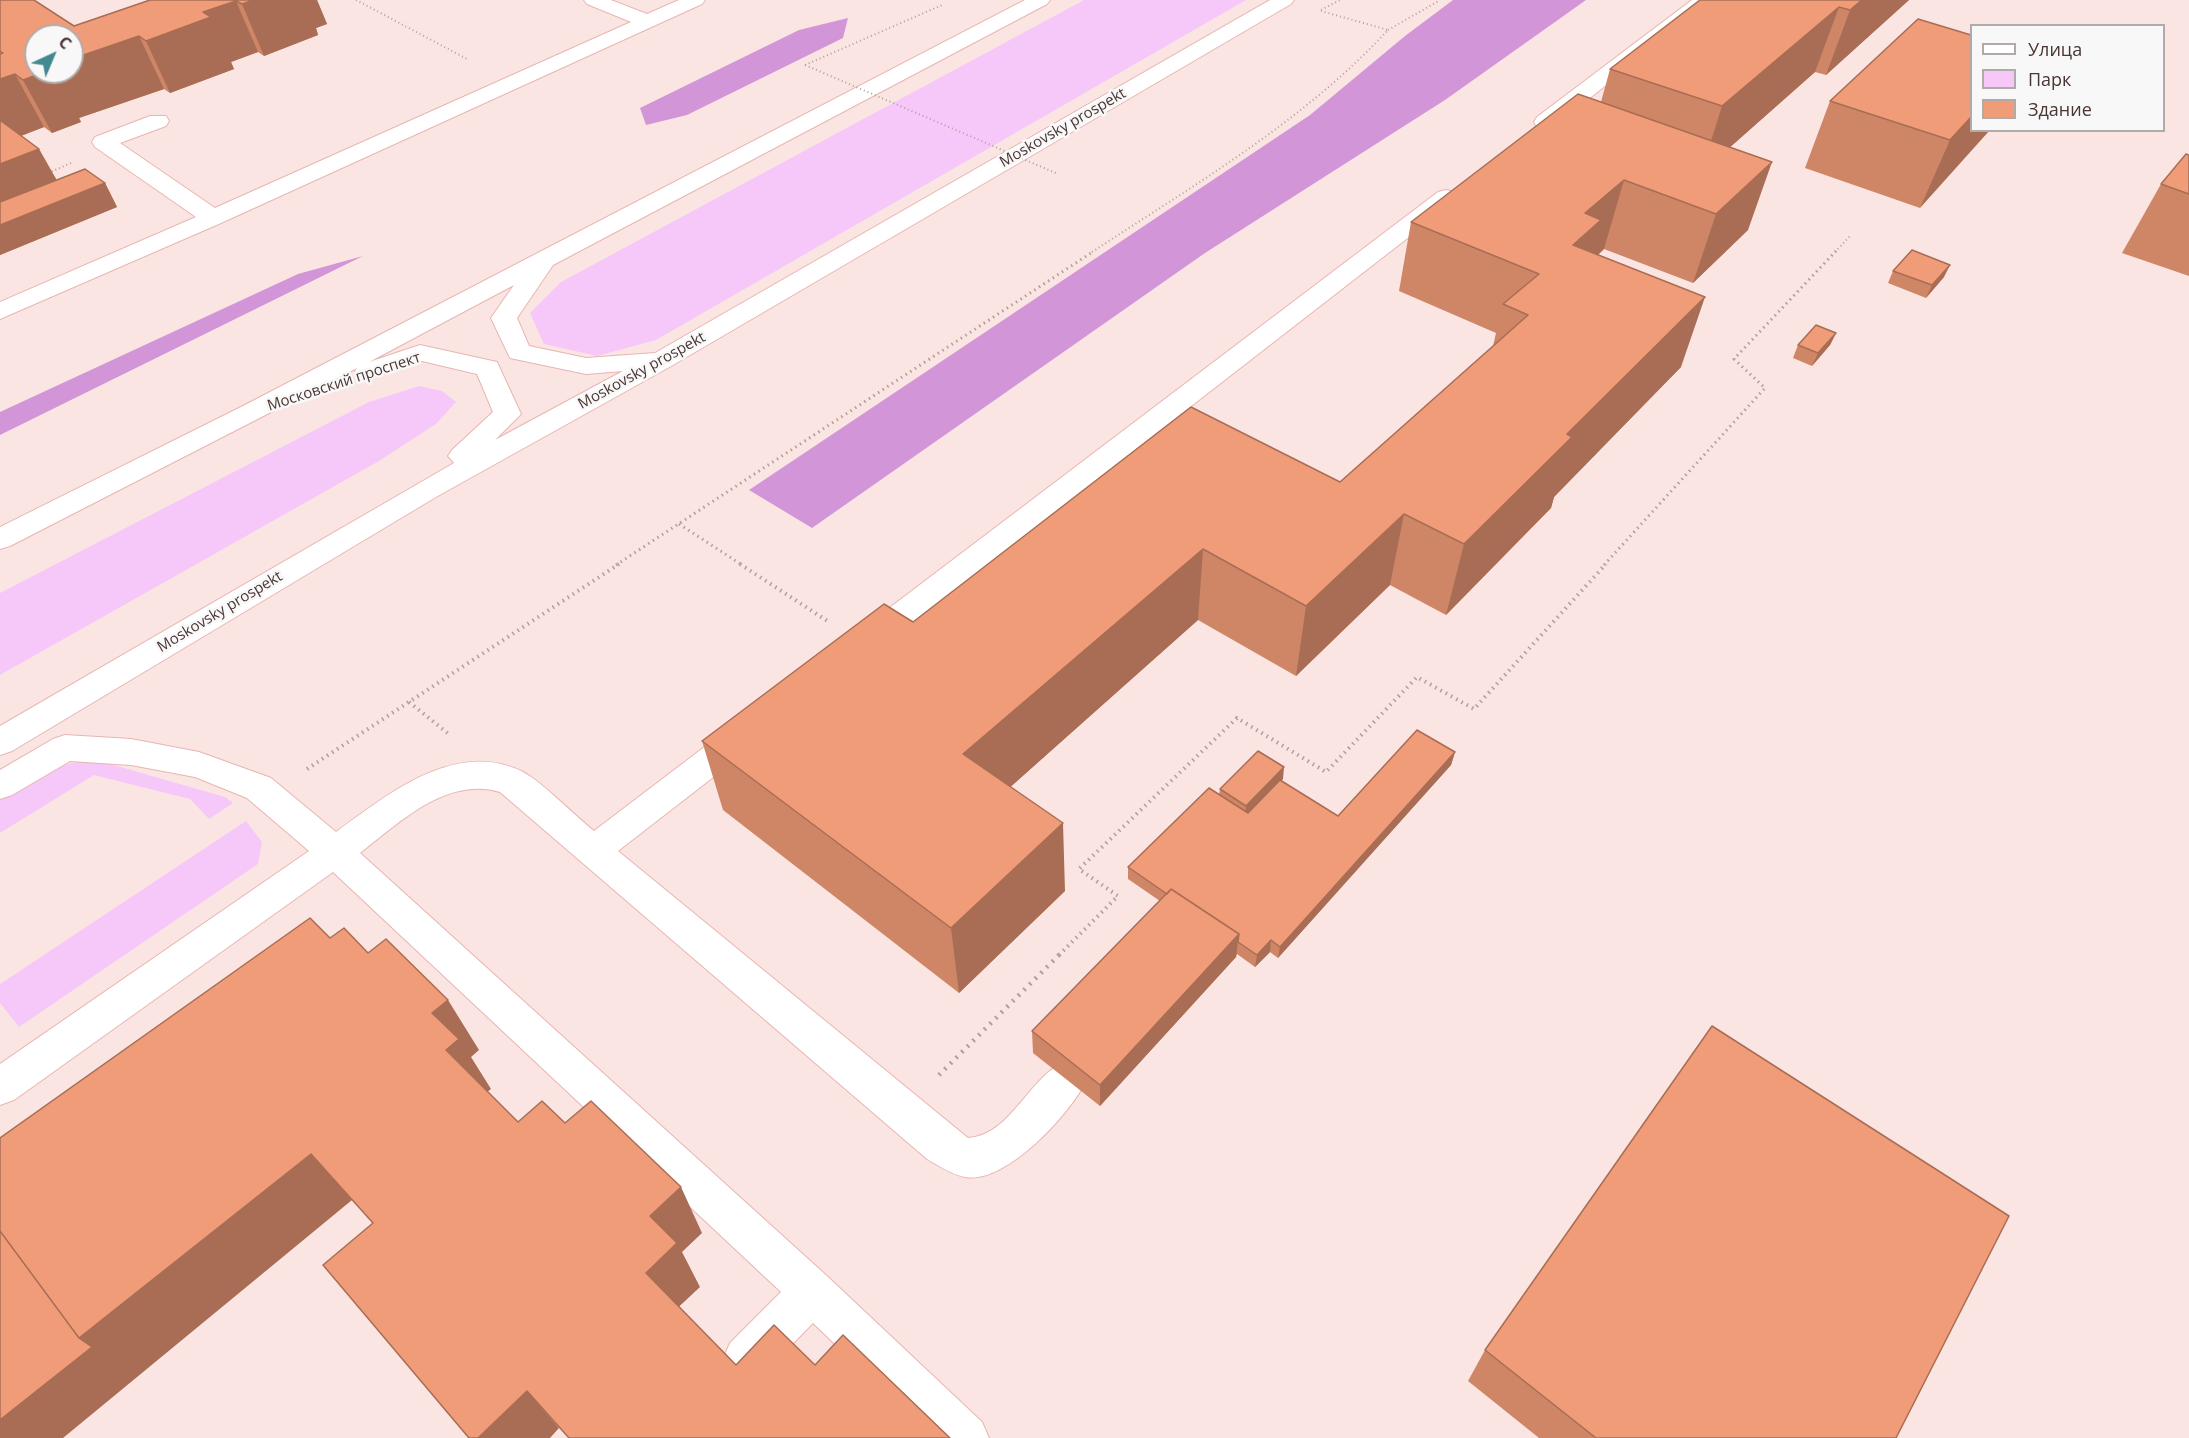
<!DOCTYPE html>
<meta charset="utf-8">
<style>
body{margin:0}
#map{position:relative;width:2189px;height:1438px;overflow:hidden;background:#fbe5e3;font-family:"Open Sans",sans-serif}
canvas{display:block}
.legend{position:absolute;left:1970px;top:24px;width:195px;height:108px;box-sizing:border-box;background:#f8f8f8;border:2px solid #b2aaa9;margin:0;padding:8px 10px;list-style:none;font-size:18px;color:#493533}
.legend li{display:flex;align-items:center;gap:12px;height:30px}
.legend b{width:30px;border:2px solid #b2aaa9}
.north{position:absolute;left:24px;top:24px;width:60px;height:60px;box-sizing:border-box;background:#f8f8f8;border:2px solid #b2aaa9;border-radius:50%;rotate:44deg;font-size:16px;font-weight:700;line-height:24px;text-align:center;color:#493533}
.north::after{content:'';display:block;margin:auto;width:21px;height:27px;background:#428990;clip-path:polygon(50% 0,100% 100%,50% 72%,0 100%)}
</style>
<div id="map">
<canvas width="2189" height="1438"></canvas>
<ul class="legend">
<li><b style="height:8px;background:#fff"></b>Улица</li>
<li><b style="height:16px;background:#f5c8f9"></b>Парк</li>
<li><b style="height:16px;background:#f09c78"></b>Здание</li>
</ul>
<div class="north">С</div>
</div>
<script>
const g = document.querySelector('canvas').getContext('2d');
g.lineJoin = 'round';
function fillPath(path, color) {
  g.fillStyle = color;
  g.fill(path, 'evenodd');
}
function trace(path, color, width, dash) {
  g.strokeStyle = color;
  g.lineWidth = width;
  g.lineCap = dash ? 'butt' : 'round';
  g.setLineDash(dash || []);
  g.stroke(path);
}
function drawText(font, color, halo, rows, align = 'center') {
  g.font = font + ' "Open Sans",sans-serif';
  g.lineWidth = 5;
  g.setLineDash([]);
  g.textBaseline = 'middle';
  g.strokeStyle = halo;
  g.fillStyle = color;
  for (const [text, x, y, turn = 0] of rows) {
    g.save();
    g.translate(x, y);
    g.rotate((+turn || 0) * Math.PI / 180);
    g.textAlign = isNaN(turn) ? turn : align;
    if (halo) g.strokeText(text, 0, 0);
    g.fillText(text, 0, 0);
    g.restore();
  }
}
const green = new Path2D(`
 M1084 0H1246L656 340 597 356 544 344 530 313 561 282Z
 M419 386 442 391 456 402 436 424 379 461 0 675V593L369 402Z
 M93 759 225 797 233 803 209 819 190 799 94 775 0 833V798L62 765Z
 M246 821 262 842 258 864 19 1027 0 1003V984Z`);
const forest = new Path2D(`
 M1453 0H1586L1445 100 1205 253 812 528 749 490 1310 115 1405 36Z
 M848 18 843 38 687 115 646 125 640 108 799 30Z
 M363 256 0 435V412L298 274Z`);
const pathFar3 = new Path2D(`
 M356 0 469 60
 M1321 10 1340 0
 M1388 30 1440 0
 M805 65 942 5
 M48 173 71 163
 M1092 252C1194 185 1304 121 1388 30L1321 11
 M1835 252 1850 236`);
const pathFar2 = new Path2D(`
 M679 524 742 565
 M616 565 1094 251
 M1604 565 1765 388 1734 359 1836 251`);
const pathFar1 = new Path2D(`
 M740 564 829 622
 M409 702 450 735
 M307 769 619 564
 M1059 955 1118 896 1079 869 1237 718 1326 772 1417 677 1474 709 1606 564`);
const path = new Path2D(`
 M939 1075 1061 953`);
const minor = new Path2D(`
 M584 0H611L647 14 679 0H705L702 4 221 223 0 319V302L196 217 95 147 92 142 95 137 150 116H166L169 121 166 126 120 143 215 208 631 22 587 4Z
 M1692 0H1714L1553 127H1537L1534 122 1537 117Z
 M1446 190 1454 192 1458 197 1454 202 877 650 866 653 855 650 850 642 855 634 1438 192Z
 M744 722 756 726 761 735 756 744 618 851 968 1138C1012 1135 1029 1075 1067 1061L1081 1066 1087 1079C1072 1112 1006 1185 965 1177 951 1174 939 1166 927 1159L500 792C446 776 399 823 360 853L828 1277 982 1422 989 1438H933L813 1323 762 1375 746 1382 730 1375 723 1359 730 1343 781 1292 333 872 14 1100 0 1105V1064L309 851 247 798 195 777 131 765 70 761 12 795 0 799V770L53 739 65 735 131 739 199 752 271 778 336 832C387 795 456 738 523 772 542 782 575 816 594 831L732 726Z`);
const major = new Path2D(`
 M1025 0H1050L1047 4 553 265 517 318 529 346 586 358 655 353 1270 0H1294L1291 4 673 365 436 497 12 751 0 755V726L454 463 448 456 452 450 493 412 477 374 422 361 368 379 359 377 355 371 357 368 10 546 0 549V527L243 406ZM514 285 491 318 510 358 586 374 623 371 495 440 521 414 497 362 420 345 369 362Z`);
const pathBridge = new Path2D(`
 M805 65 1058 174`);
const wall = new Path2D(`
 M0 0 74 26 149 0H317L327 24 316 28 318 35 264 56 258 52 231 62 234 69 170 93 164 89 79 118 81 122 52 133 44 127 21 136 39 149 56 180 105 183 117 207 0 255Z
 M1700 0H1909L1826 75 1815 72 1730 147 1748 230 1693 283 1604 249 1598 255 1681 367 1554 497 1551 508 1446 615 1390 585 1296 676 1198 620 1010 787 1065 891 959 993 723 810 702 741 913 622 1340 482 1493 346 1496 333 1399 291 1411 222 1601 102 1610 69Z
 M1830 101 1971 130 1920 208 1805 168Z
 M2189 155V276L2122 253 2161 184Z
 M1893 271 1944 277 1926 298 1888 283Z
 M1836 333 1830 345 1812 366 1793 358 1798 345Z
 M1455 752 1451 765 1278 958 1270 952 1255 967 1237 954 1236 957 1100 1106 1033 1053 1032 1031 1160 901 1128 879V867L1219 795 1220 789 1283 779 1281 781 1338 816Z
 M1485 1350 1896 1438H1539L1468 1381Z`);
const shadedWall = new Path2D(`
 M254 0H317L327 24 316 28 318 35 264 56 242 4Z
 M1862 0H1909L1826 75 1850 10Z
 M236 1 258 52 231 62 234 69 170 93 146 41 203 12Z
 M1839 7 1815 72 1701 173 1722 106Z
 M139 36 164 89 79 118 81 122 52 133 23 80 45 72H72V59Z
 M15 74 44 127 10 140 0 148V79Z
 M1971 117V130H1990L1920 208 1950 140Z
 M39 149 67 198 105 183 117 207 0 255V164Z
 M1772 162 1748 230 1693 283 1716 214Z
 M1624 180 1604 249 1590 262 1573 245 1585 213Z
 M1950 265 1944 277 1926 298 1932 285Z
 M1705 297 1681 367 1554 497 1551 508 1446 615 1464 544 1567 434Z
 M1836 333 1830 345 1812 366 1818 353Z
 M1404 514 1390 585 1296 676 1306 606Z
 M1203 549 1198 620 970 823 963 754Z
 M1455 752 1451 765 1278 958 1280 947Z
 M1284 767 1283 779 1245 818 1246 806Z
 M1063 823 1065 891 959 993 951 928Z
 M1239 934 1236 957 1100 1106V1085Z
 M1271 940 1270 952 1255 967 1257 955Z
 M448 1000 479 1050 471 1057 491 1089 478 1099 446 1050 432 1013Z
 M311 1154 352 1200 63 1438H0V1420L79 1338Z
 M681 1187 702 1233 682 1252 700 1287 670 1315 646 1273 650 1216Z
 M527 1391 559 1428 550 1438H478Z`);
const building = new Path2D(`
 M0 0H34L74 26 150 0H254L242 4 236 1 203 12 211 17 146 41 139 36 72 59V36H36V72H45L23 80 15 74 0 79V54L3 53 0 51Z
 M1700 0H1862L1850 10 1839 7 1722 106 1610 69Z
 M1918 19 1971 35V117L1950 140 1830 101Z
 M1578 94 1772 162 1716 214 1624 180 1585 213 1601 220 1573 245 1705 297 1567 434 1572 437 1464 544 1404 514 1306 606 1203 549 963 754 1063 823 951 928 702 741 884 604 913 622 1191 407 1340 482 1528 315 1503 304 1539 274 1411 222Z
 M0 120 39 149 0 164Z
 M2186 154 2189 155V194L2161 184Z
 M85 169 105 183 0 225V202Z
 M1912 250 1950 265 1932 285 1893 271Z
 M1816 325 1836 333 1818 353 1798 345Z
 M1417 730 1455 752 1280 947 1271 940 1257 955 1238 942 1239 934 1171 889 1167 894 1128 867 1209 788 1248 813 1280 780 1338 816Z
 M1258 751 1284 767 1246 806 1220 789Z
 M1171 889 1239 934 1100 1085 1032 1031Z
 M310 918 330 938 344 928 368 953 386 939 448 1000 432 1013 459 1039 446 1050 518 1122 542 1101 565 1123 591 1101 681 1187 650 1216 677 1243 646 1273 736 1365 774 1325 815 1365 843 1335 950 1438H569L527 1391 478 1438H469L323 1265 373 1223 311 1154 79 1338 0 1231V1138Z
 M1712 1026 2009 1216 1896 1438H1596L1485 1350Z
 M0 1231 79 1338 92 1347 0 1420Z`);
const streetNames = [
 ["Moskovsky prospekt",1063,128,-30],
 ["Moskovsky prospekt",642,371,-29],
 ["Московский проспект",344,382,-18],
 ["Moskovsky prospekt",220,612,-31]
];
fillPath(green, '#f5c8f9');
fillPath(forest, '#d296d8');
trace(minor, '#e8b5b1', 2);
trace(major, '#e8b5b1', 2);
trace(pathFar3, '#b39e9c', 2, [1, 3]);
trace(pathFar2, '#b39e9c', 3, [1.5, 4]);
trace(pathFar1, '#b39e9c', 4, [1.5, 4.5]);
trace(path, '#b39e9c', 4.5, [2, 6]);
fillPath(minor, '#fff');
fillPath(major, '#fff');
trace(pathBridge, '#b39e9c', 2, [1, 3]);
fillPath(wall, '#ce8667');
fillPath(shadedWall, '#a86d54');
fillPath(building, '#f09c78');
trace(building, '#a86d54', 1.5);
drawText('15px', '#493533', '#f8f8f8', streetNames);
</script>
